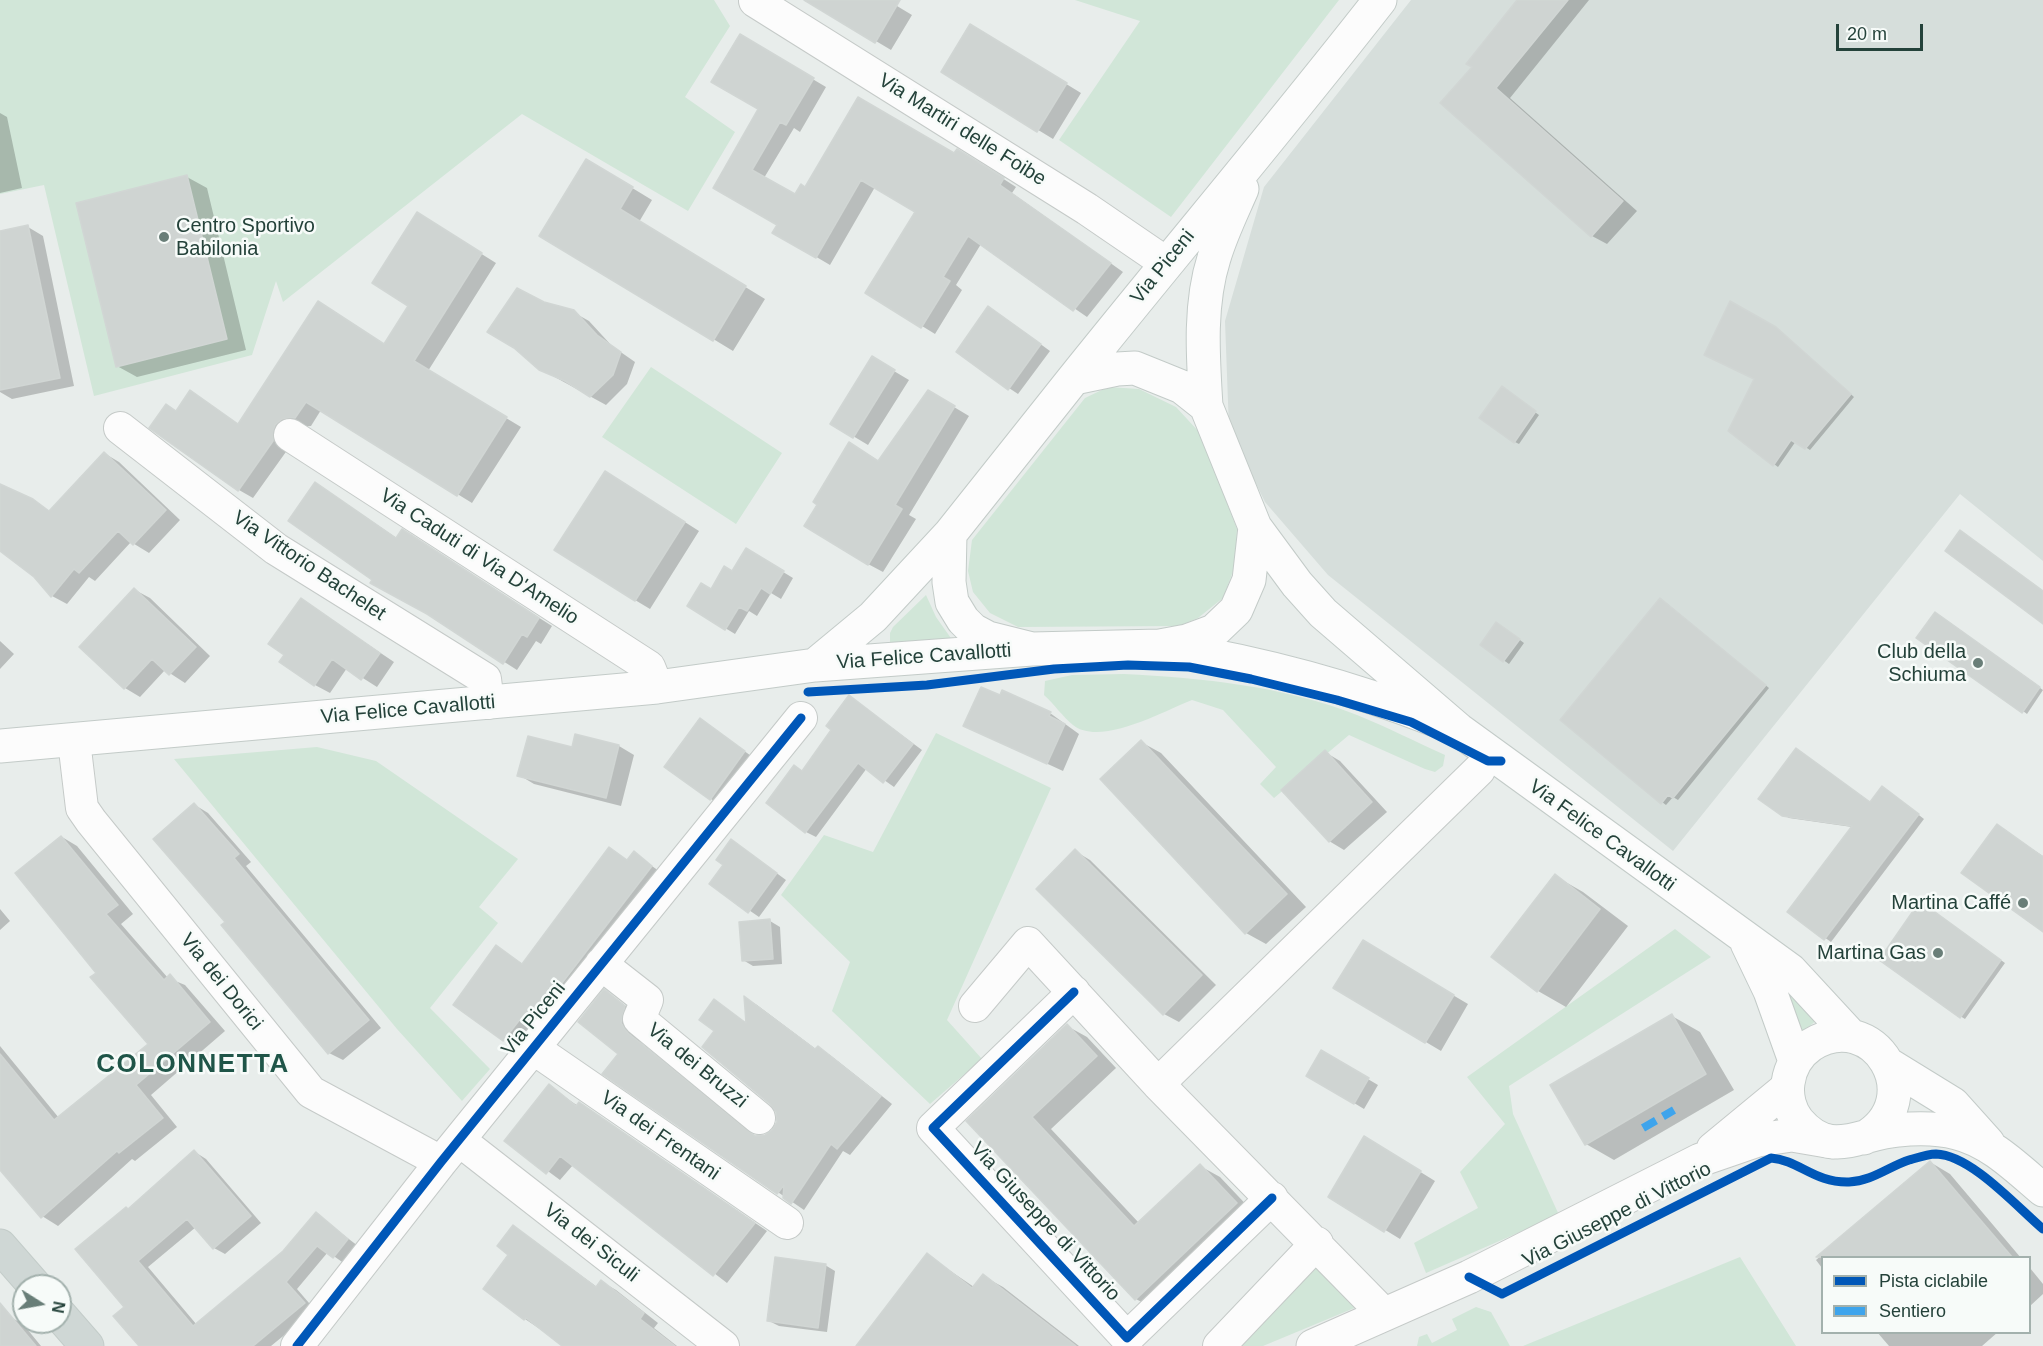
<!DOCTYPE html>
<meta charset="utf-8">
<style>
body{margin:0}
#map{position:relative;width:2043px;height:1346px;overflow:hidden;background:#e8edeb;font-family:Arial,sans-serif}
canvas{display:block}
.legend{position:absolute;left:1821px;top:1256px;width:210px;height:78px;box-sizing:border-box;background:#f7fbf9;border:2px solid #a3b1ad;margin:0;padding:8px 10px;list-style:none;font-size:18px;color:#24423a}
.legend li{display:flex;align-items:center;gap:12px;height:30px}
.legend b{width:30px;border:2px solid #a3b1ad}
.north{position:absolute;left:12px;top:1274px;width:60px;height:60px;box-sizing:border-box;background:#f7fbf9;border:2px solid #a3b1ad;border-radius:50%;rotate:101deg;font-size:16px;font-weight:700;line-height:24px;text-align:center;color:#24423a}
.north::after{content:'';display:block;margin:auto;width:21px;height:27px;background:#697e78;clip-path:polygon(50% 0,100% 100%,50% 72%,0 100%)}
.scale{position:absolute;left:1836px;top:24px;width:87px;height:27px;box-sizing:border-box;border:3px solid #24423a;border-top:0;padding-left:8px;font-size:18px;line-height:21px;white-space:nowrap;color:#24423a;-webkit-text-stroke:4px #f7fbf9;paint-order:stroke}
</style>
<div id="map">
<canvas width="2043" height="1346"></canvas>
<ul class="legend">
<li><b style="height:8px;background:#0057b8"></b>Pista ciclabile</li>
<li><b style="height:8px;background:#3ea4ec"></b>Sentiero</li>
</ul>
<div class="north">N</div>
<div class="scale">20 m</div>
</div>
<script>
const g = document.querySelector('canvas').getContext('2d');
g.lineJoin = 'round';
function fillPath(path, color) {
  g.fillStyle = color;
  g.fill(path, 'evenodd');
}
function trace(path, color, width, dash) {
  g.strokeStyle = color;
  g.lineWidth = width;
  g.lineCap = dash ? 'butt' : 'round';
  g.setLineDash(dash || []);
  g.stroke(path);
}
function drawText(font, color, halo, rows, align = 'center') {
  g.font = font + ' Arial,sans-serif';
  g.lineWidth = 5;
  g.setLineDash([]);
  g.textBaseline = 'middle';
  g.strokeStyle = halo;
  g.fillStyle = color;
  for (const [text, x, y, turn = 0] of rows) {
    g.save();
    g.translate(x, y);
    g.rotate((+turn || 0) * Math.PI / 180);
    g.textAlign = isNaN(turn) ? turn : align;
    if (halo) g.strokeText(text, 0, 0);
    g.fillText(text, 0, 0);
    g.restore();
  }
}
const built = new Path2D(`
 M1411 0H2043V561L1960 494 1673 851 1328 575 1265 502 1229 429 1225 321 1264 187Z`);
const green = new Path2D(`
 M0 0H714L730 26 685 97 735 132 688 211 522 114 283 302 276 281 252 355 94 396 44 185 0 194Z
 M1075 0H1339L1171 217 1059 140 1140 21Z
 M651 367 782 453 736 524 602 437Z
 M1108 387 1139 389 1176 407 1200 433 1237 529 1235 566 1223 598 1198 618 1179 626 1018 627 990 613 973 592 968 571 972 540 1085 398Z
 M926 595 936 617 953 641 890 643V633L893 627Z
 M1124 674C1203 678 1283 686 1357 715 1387 727 1416 742 1445 755L1443 766 1435 772 1425 769 1349 735 1274 798 1260 784 1276 767 1223 710 1192 700C1164 711 1100 747 1073 725 1063 717 1054 704 1044 695L1045 681 1072 675Z
 M936 733 1051 788 947 1020 982 1059 930 1104 832 1011 850 962 781 895 824 835 873 852Z
 M317 747 376 761 518 859 479 907 498 923 430 1008 490 1069 462 1101 397 1029 174 759Z
 M1675 929 1711 957 1509 1086 1513 1114 1559 1215 1426 1273 1414 1243 1478 1208 1460 1172 1505 1124 1467 1077Z
 M1782 973 1818 1019 1800 1034Z
 M1317 1254 1364 1304 1263 1346H1229Z
 M1740 1257 1796 1346H1522H1523Z
 M1476 1307 1491 1312 1510 1346H1417L1419 1337 1427 1334 1432 1343 1457 1330 1452 1319Z`);
const shadow = new Path2D(`
 M807 0H887L912 15 891 50Z
 M1519 0H1589L1510 98 1637 211 1607 244 1592 236 1474 67Z
 M986 35 1081 93 1053 139 943 72Z
 M740 36 826 87 800 132 794 128 764 178 795 196 806 189 954 155 971 158 1016 187 1012 193 1123 272 1087 317 981 244 956 285 962 290 935 334 922 326 917 211 875 187 830 265 774 232 779 224 715 187 760 109Z
 M0 113 7 117 22 188 0 193Z
 M606 172 652 200 639 222 765 299 733 351 542 235Z
 M187 177 207 188 246 350 137 377 117 366Z
 M432 223 496 263 428 371 521 427 472 503 321 410 311 426 298 427 288 449 253 498 239 490 177 412 191 392 239 425 385 346 410 305Z
 M28 227 43 236 74 386 12 399 0 392V233Z
 M544 303 573 312 589 321 612 346 635 362 627 384 606 405 540 369Z
 M999 314 1050 351 1018 394 1009 388Z
 M1781 332 1854 397 1810 450 1796 441 1778 467 1774 464 1756 379Z
 M872 358 909 380 868 445 833 424Z
 M1505 391 1539 415 1519 444 1515 442Z
 M929 392 969 416 909 515 916 519 883 572 868 564 879 462Z
 M104 453 119 462 180 520 149 553 131 542 95 581 89 577 67 604 52 596 19 562 0 551V488L32 501 50 512Z
 M620 481 699 531 650 609 635 600Z
 M329 492 398 539H415L552 626 541 644 536 641 517 670 374 579Z
 M747 550 793 578 781 599 771 593 757 616 749 611 735 634 689 606 733 573Z
 M135 590 150 598 210 656 185 683 165 670 140 697 125 688 81 647Z
 M302 600 394 662 377 687 347 668 330 693 315 685 286 655Z
 M1665 602 1769 688 1678 800 1673 797 1666 805 1662 802Z
 M1939 617 2043 690 2027 714 2023 711Z
 M1501 626 1524 643 1509 664 1482 645Z
 M0 641 14 654 0 669Z
 M850 697 922 750 894 787 867 768 816 837 806 832 803 772 833 730Z
 M1050 713 1079 734 1063 771 965 726Z
 M701 720 754 758 720 805 711 799Z
 M1141 742 1161 753 1306 907 1266 944 1246 933Z
 M619 746 634 755 621 806 534 784 519 775Z
 M1325 752 1340 761 1387 812 1344 850 1329 841Z
 M1888 791 1924 819 1831 942 1789 912 1852 827 1789 818 1782 814 1870 803Z
 M195 805 208 813 251 862 246 866 381 1028 343 1060 329 1053 227 922Z
 M1997 826 2043 856V930Z
 M62 837 77 846 133 914 121 924 168 978 185 985 225 1031 151 1095 177 1127 135 1161 132 1159 58 1226 42 1216 0 1154V1046L59 1118 150 1044 98 973Z
 M741 847 786 880 759 917 711 884Z
 M610 849 628 861 634 853 663 874 516 1047 455 1004 497 947 524 965Z
 M1075 851 1090 860 1216 985 1179 1022 1164 1014 1038 889Z
 M1555 876 1583 892 1628 926 1566 1007 1538 991Z
 M1924 906 2005 963 1965 1019 1960 1016Z
 M0 909 10 921 0 930Z
 M770 921 780 927 782 964 753 966 743 960Z
 M1363 942 1468 1004 1441 1051 1335 988Z
 M605 991 637 1014 633 1030 640 1042 755 1137 766 1136 774 1130 778 1121 777 1111 716 1031 714 1001 748 1024 746 999 757 1005 817 1050 818 1048 830 1055 892 1104 850 1155 843 1151 804 1210 604 1073 620 1053Z
 M1672 1016 1700 1032 1734 1090 1614 1160 1586 1144Z
 M1067 1026 1087 1037 1116 1068 1051 1129 1139 1223 1200 1166 1220 1177 1256 1215 1156 1310 1136 1299 968 1121Z
 M1322 1052 1378 1085 1364 1109 1308 1075Z
 M549 1086 578 1106 580 1104 593 1112 767 1231 727 1283 573 1165 560 1180 507 1141Z
 M1380 1147 1435 1181 1400 1239 1330 1196Z
 M195 1152 206 1159 261 1223 225 1254 214 1248 196 1227 148 1267 197 1325 284 1252 316 1214 358 1246 345 1264 328 1252 297 1289 315 1310 271 1346H141L126 1307 129 1210Z
 M1930 1162 1950 1174 2021 1258H1822V1268L1816 1260Z
 M513 1226 597 1287 602 1282 616 1290 658 1323 654 1328 677 1346H565L525 1319 510 1254Z
 M927 1255 974 1287 983 1276 1003 1287 1079 1346H858Z
 M825 1265 835 1271 827 1332 779 1326 769 1321Z
 M2030 1268 2043 1284V1294L2030 1306Z
 M10 1317 23 1324 41 1346H0V1325Z
 M1877 1332H1998L1982 1346H1889Z`);
const building = new Path2D(`
 M804 0H900L875 43Z
 M1517 0H1568L1496 88 1623 201 1591 237 1440 103 1472 67 1466 64Z
 M970 24 1067 83 1037 132 941 72Z
 M740 34 814 78 786 125 780 122 752 170 795 194 801 184 805 187 858 97 954 153 957 149 1004 178 1000 185 1111 263 1073 311 968 236 943 277 950 281 921 328 865 293 915 212 861 180 816 258 772 233 777 225 713 188 758 109 711 82Z
 M586 159 633 187 620 209 746 286 713 341 539 236Z
 M187 175 227 339 116 367 76 203Z
 M417 212 482 253 414 361 507 417 457 496 306 402 295 418 282 419 275 425 273 441 238 491 149 428 166 404 176 411 190 390 238 424 318 301 384 344 408 306 372 283Z
 M28 225 60 378 0 390V231Z
 M517 288 544 302 574 310 597 335 621 352 613 375 590 397 565 381 539 370 514 348 487 332Z
 M1730 301 1776 327 1851 394 1805 449 1791 440 1773 466 1728 431 1754 379 1704 355Z
 M988 306 1041 344 1008 390 956 352Z
 M872 356 895 370 853 438 830 424Z
 M1502 386 1536 411 1514 443 1479 418Z
 M928 390 955 406 895 505 902 509 868 565 804 526 817 505 813 502 849 442 878 461Z
 M104 452 166 510 133 545 118 531 79 573 74 569 51 597 34 577 0 551V484L33 499 49 511Z
 M605 471 685 522 635 601 554 550Z
 M315 482 396 538 402 529 539 618 527 637 522 634 503 664 427 614 370 583 372 580 288 521Z
 M1960 530 2043 591V624L1945 551Z
 M746 548 784 571 770 594 761 588 747 611 739 607 725 630 687 606 701 583 711 589 724 566 732 571Z
 M134 588 196 647 169 675 152 659 124 689 79 647Z
 M301 598 380 653 361 680 332 659 314 686 279 662 284 655 268 644Z
 M1660 598 1766 685 1673 798 1668 795 1661 804 1560 720Z
 M1935 612 2040 687 2022 713 1916 638Z
 M1496 622 1520 639 1503 662 1480 645Z
 M981 687 1000 695 1002 690 1051 712 1049 716 1065 724 1047 764 963 726Z
 M849 695 913 744 883 783 858 763 805 833 766 803 794 765 802 771 831 730 826 726Z
 M700 718 745 751 710 800 664 767Z
 M575 734 619 745 606 798 517 776 528 736 572 747Z
 M1141 740 1287 894 1245 934 1100 779Z
 M1796 748 1870 802 1882 786 1919 814 1824 940 1787 912 1852 826 1782 816 1758 799Z
 M1325 750 1372 802 1329 842 1281 790Z
 M194 803 239 854 234 858 369 1020 328 1054 221 925 225 922 153 839Z
 M1997 824 2043 857V932L1961 873Z
 M61 836 118 905 106 914 164 980 170 974 210 1022 136 1085 163 1118 119 1153 117 1151 41 1218 0 1170V1054L54 1120 148 1044 90 977 96 973 15 873Z
 M731 839 777 873 748 913 709 884 723 865 716 860Z
 M609 847 627 860 634 851 652 866 549 1000 544 996 525 1021 521 1018 503 1041 453 1005 496 945 522 964Z
 M1075 849 1202 975 1163 1015 1036 889Z
 M1555 874 1600 909 1537 992 1491 957Z
 M1920 901 2001 960 1960 1018 1879 960Z
 M770 919 773 959 742 961 739 922Z
 M1363 940 1454 995 1425 1043 1333 988Z
 M604 989 625 1006 621 1023 628 1033 755 1136 765 1135 772 1130 777 1122 776 1112 770 1104 702 1047 714 1031 699 1020 714 999 746 1023 744 996 815 1049 818 1046 881 1096 837 1149 831 1144 791 1204 783 1198 784 1185 777 1194 602 1074 618 1054 578 1022Z
 M1672 1014 1706 1074 1585 1145 1550 1085Z
 M1067 1024 1097 1056 1032 1117 1134 1226 1200 1164 1237 1203 1135 1300 966 1121Z
 M1321 1050 1369 1078 1354 1104 1306 1076Z
 M549 1084 576 1106 579 1102 755 1223 713 1276 560 1156 546 1174 504 1141Z
 M1364 1136 1421 1171 1384 1232 1328 1197Z
 M194 1150 251 1216 213 1249 187 1219 138 1261 193 1326 283 1251 316 1212 348 1239 333 1258 317 1246 286 1282 305 1303 253 1346H139L113 1316 124 1307 75 1249 126 1207 128 1209Z
 M1930 1161 2012 1257H1816Z
 M513 1225 596 1287 601 1280 644 1313 640 1319 675 1346H562L526 1318 524 1320 483 1289 508 1255 497 1246Z
 M927 1253 972 1288 983 1274 1076 1346H856Z
 M775 1257 826 1264 818 1328 767 1321Z
 M0 1303 36 1346H0Z`);
const minor = new Path2D(`
 M755 1 1087 209 1166 263
 M120 428 276 549 485 679 488 703
 M290 435 649 667 657 687
 M74 741 82 808 91 821 311 1092 441 1162
 M601 964 647 1000 639 1019 759 1118
 M1074 992 933 1128 1127 1338 1272 1198
 M975 1006 1028 943 1158 1084 1384 1314
 M533 1048 787 1223
 M1158 1084 1479 770
 M459 1140 723 1346
 M297 1346 441 1162 801 718
 M1219 1346 1317 1243`);
const tertiary = new Path2D(`
 M1713 1149 1787 1088
 M1313 1346 1469 1277 1700 1160 1758 1140 1792 1135 1833 1142`);
const secondary = new Path2D(`
 M1135 368 1182 387 1206 406 1255 527 1249 580 1236 610 1214 631 1187 641 1160 646 1032 649 988 638 973 630 963 620 952 602 949 582 950 534 1074 378 1117 369Z
 M1074 378C1175 252 1280 128 1380 0
 M1206 406C1203 357 1199 305 1214 258 1221 234 1232 212 1242 189
 M1255 527 1297 584 1323 613 1459 730 1790 970 1851 1036
 M1170 648C1261 663 1348 686 1435 720
 M815 665 873 617 950 534
 M0 746 657 687 815 665 1032 649
 M1747 943 1770 991 1795 1061
 M1888 1064 1953 1104 1988 1143
 M1864 1138C1931 1099 1874 1005 1811 1045 1798 1054 1790 1068 1788 1083 1786 1096 1790 1111 1798 1121 1831 1160 1859 1133 1898 1130 1918 1128 1938 1128 1957 1133 1990 1141 2017 1168 2043 1190`);
const primary = new Path2D(`
 M0 1246 35 1286
 M60 1315 87 1346`);
const quiet = new Path2D(`
 M1643 1128 1674 1110`);
const cycleway = new Path2D(`
 M808 692 927 685 1054 669 1128 665 1189 667 1251 679 1337 700 1411 722 1488 761H1501
 M1074 992 933 1128 1127 1338 1272 1198
 M1469 1277 1502 1294 1771 1158C1799 1160 1814 1183 1849 1182 1872 1181 1888 1167 1909 1160 1916 1158 1928 1154 1936 1154 1971 1155 2016 1206 2043 1229
 M297 1346 441 1162 801 718`);
const markers = [
 [164,237,6,"#697e78"],
 [1978,663,6,"#697e78"],
 [2023,903,6,"#697e78"],
 [1938,953,6,"#697e78"]
];
const streetNames = [
 ["Via Martiri delle Foibe",962,130,32],
 ["Via Piceni",1163,267,-51],
 ["Via Caduti di Via D'Amelio",479,557,33],
 ["Via Vittorio Bachelet",309,566,34],
 ["Via Felice Cavallotti",924,657,-4],
 ["Via Felice Cavallotti",408,710,-5],
 ["Via Felice Cavallotti",1602,836,36],
 ["Via dei Dorici",221,982,51],
 ["Via Piceni",534,1019,-51],
 ["Via dei Bruzzi",697,1066,39],
 ["Via dei Frentani",660,1136,35],
 ["Via Giuseppe di Vittorio",1617,1215,-27],
 ["Via Giuseppe di Vittorio",1045,1222,47],
 ["Via dei Siculi",591,1243,38]
];
const poiNames = [
 ["Centro Sportivo",176,226,"left"],
 ["Babilonia",176,249,"left"],
 ["Club della",1966,652],
 ["Schiuma",1966,675],
 ["Martina Caffé",2011,903],
 ["Martina Gas",1926,953]
];
const districtNames = [
 ["COLONNETTA",193,1065]
];
fillPath(built, '#d6dedb');
fillPath(green, '#d1e6d8');
fillPath(shadow, '#0003');
fillPath(building, '#cfd4d2');
trace(building, '#d1d6d4', 1.5);
trace(minor, '#c5cac8', 34);
trace(tertiary, '#c5cac8', 35);
trace(secondary, '#c3cbc8', 35);
trace(primary, '#c3ccc9', 35);
trace(minor, '#fcfcfc', 32);
trace(tertiary, '#fcfcfc', 33);
trace(secondary, '#fcfcfc', 33);
trace(primary, '#cfd7d5', 33);
trace(quiet, '#3ea4ec', 8, [15, 8]);
trace(cycleway, '#0057b8', 9);
for (const [x, y, r, color] of markers) {
  const dot = new Path2D();
  dot.arc(x, y, r, 0, 2 * Math.PI);
  g.fillStyle = color;
  g.fill(dot);
  trace(dot, '#f7fbf9', 2);
}
drawText('20px', '#24423a', '#f7fbf9', streetNames);
drawText('20px', '#24423a', '#f7fbf9', poiNames, 'right');
g.letterSpacing = '1.5px';
drawText('bold 26px', '#1f5548', '#f7fbf9', districtNames);
g.letterSpacing = '0px';
</script>
